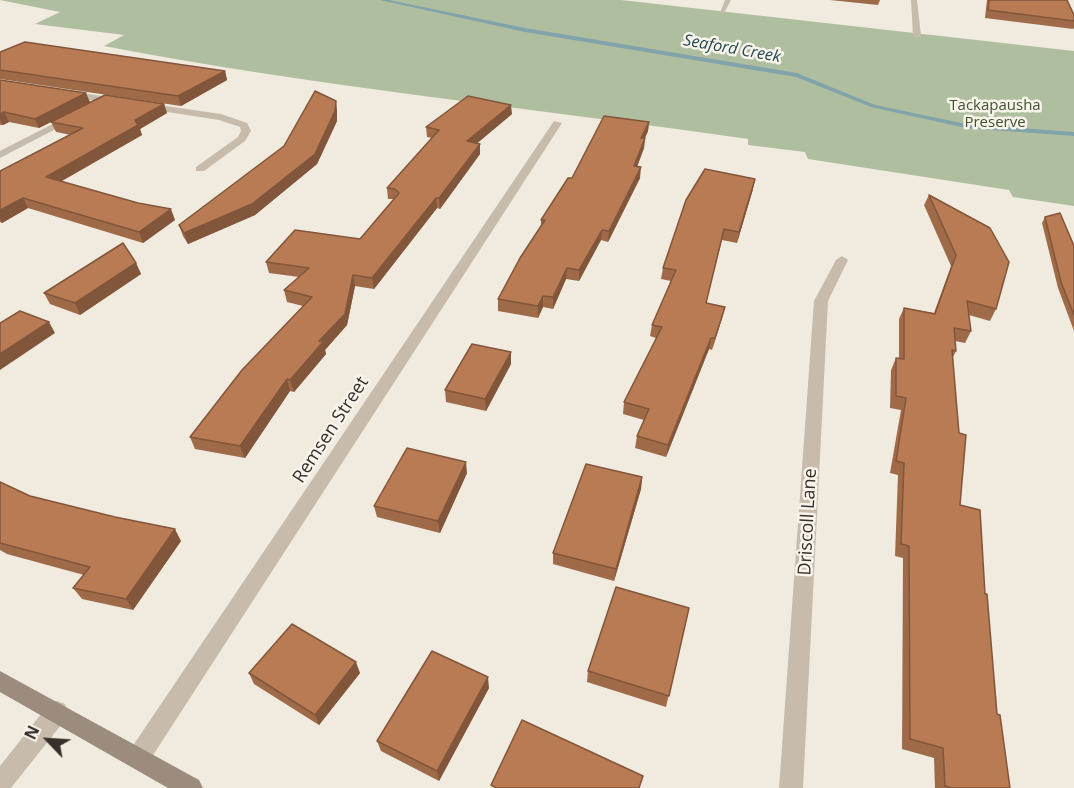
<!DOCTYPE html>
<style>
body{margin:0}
#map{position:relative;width:1074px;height:788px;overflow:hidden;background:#f0eadf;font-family:"Open Sans",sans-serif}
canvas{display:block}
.north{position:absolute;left:18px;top:710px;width:60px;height:60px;-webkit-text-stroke:4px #f8f4eb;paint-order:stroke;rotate:295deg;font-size:16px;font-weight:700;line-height:24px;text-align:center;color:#362f2a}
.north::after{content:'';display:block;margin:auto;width:21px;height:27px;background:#362f2a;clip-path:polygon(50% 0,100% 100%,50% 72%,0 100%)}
</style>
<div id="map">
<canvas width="1074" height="788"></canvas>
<div class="north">N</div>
</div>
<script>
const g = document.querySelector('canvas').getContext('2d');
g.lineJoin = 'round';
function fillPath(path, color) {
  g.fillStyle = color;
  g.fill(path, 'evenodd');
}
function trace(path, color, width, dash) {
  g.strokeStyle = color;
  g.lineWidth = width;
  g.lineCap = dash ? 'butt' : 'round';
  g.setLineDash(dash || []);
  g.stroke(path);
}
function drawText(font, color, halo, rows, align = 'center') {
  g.font = font + ' "Open Sans",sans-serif';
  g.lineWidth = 5;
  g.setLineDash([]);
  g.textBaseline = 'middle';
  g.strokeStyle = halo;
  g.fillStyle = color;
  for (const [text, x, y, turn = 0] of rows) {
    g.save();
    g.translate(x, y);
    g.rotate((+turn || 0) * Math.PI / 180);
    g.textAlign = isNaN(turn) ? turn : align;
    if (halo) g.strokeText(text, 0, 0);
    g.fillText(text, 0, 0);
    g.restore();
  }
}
const green = new Path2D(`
 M0 0H621L1074 51V206L1013 197 1009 190 808 159 805 152 748 145V139C533 108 317 87 104 46L124 35 35 24 60 12Z`);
const stream = new Path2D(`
 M380 0H389L525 28 797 73 875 105 966 124 1074 132V136L966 128 871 107 796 77 525 32Z`);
const street = new Path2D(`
 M725 0H731L724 13H720Z
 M911 0H917L921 36 917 38 913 36Z
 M68 91 116 98 120 101 116 104 65 96 64 94Z
 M145 103 221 114 247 123 251 131 245 141 204 171H196V167L238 137 241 131 240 127 219 120 142 108 141 106Z
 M72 114 77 117 75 119 0 158V151Z
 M554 121 562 123 146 766 138 769 130 766 127 758 130 750Z
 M842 256 848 260 828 301 803 788H779L814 301 836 260Z
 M57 701 65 704 68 712 65 720 11 788H0V766L49 704Z`);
const secondary = new Path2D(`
 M0 671 199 780 203 788H168L0 692Z`);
const wall = new Path2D(`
 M830 0H880L878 5Z
 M987 0H1067L1074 15V28L1073 29 985 18Z
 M0 52 225 71 227 80 181 106 0 79Z
 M0 80 90 102 164 104 167 113 140 129 142 135 62 181 175 220 143 243 28 208 2 223 0 222V171L71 135 56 132 51 122 39 128 9 122 3 125H0Z
 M337 110V121L317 164 255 215 188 244 183 236 179 225Z
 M512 114 477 143 480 144V154L440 209 437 208 374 289 355 286 347 325 325 350 326 354 294 392 290 391 245 458 195 449 190 437 303 306 287 302 284 290 299 277 269 273 266 262 360 239 394 199H388L387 188 432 138 427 137 426 127Z
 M649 122 648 131 645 138 644 148 637 167 640 178 608 242 601 240 579 281 566 279 553 309 543 307 538 318 498 311V299L541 226V220Z
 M753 189 737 243 722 240 706 303 725 307 722 318 712 350 709 349 666 457 635 448 637 436 644 420 623 414 624 402 656 338 650 336 652 325 671 281 661 279 663 268Z
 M929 195 996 309 990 321 969 315 971 331 965 343 955 341 956 351 953 357 960 505 985 594 997 714 1010 788H935L934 758 902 749 903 558 895 556 898 475 890 473 901 410 890 408 891 370 896 358H899V319L904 308 934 313 951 266 924 205Z
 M1045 217 1074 246V331L1058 288 1042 223Z
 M136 263 141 274 80 315 50 304 44 293Z
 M511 364 486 411 446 402 445 390Z
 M467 473 440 533 377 517 374 506Z
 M642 477 641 489 614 581 553 564V553Z
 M0 482 30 496 115 517 181 541 133 610 82 599 73 588 84 575 7 554 0 550Z
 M689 608 666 707 587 682 588 671Z
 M249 673H360L319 725 254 684Z
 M489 688 439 781 381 751 377 741Z`);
const shadedWall = new Path2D(`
 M225 71 227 80 181 106 178 96Z
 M86 93 90 102 39 128 35 119Z
 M336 101 337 110V121L317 164 255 215 188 244 184 233Z
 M164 104 167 113 140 129 142 135 51 187 46 177 135 120Z
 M511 105 512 114 468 151 467 141Z
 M4 112 9 122 3 125 0 119V114Z
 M649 122 648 131 640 148 641 138Z
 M645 138 644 148 633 177 634 166Z
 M480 144V154L440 209 439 198Z
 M641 167 640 178 608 242 609 231Z
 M755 179 753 189 737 243 739 232Z
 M23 198 28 208 2 223 0 219V210Z
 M436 198 437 208 374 289 372 278Z
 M171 209 175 220 143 243 139 232Z
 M602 230 601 240 579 281V270Z
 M136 263 141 274 80 315 75 303Z
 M567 268 566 279 553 309V297Z
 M353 275 355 286 347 325 325 350 326 354 294 392 290 380 319 341Z
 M543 296V307L538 318V306Z
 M725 307 722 318 712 350 715 338Z
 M49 322 55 333 0 370V354Z
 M711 338 709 349 666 457 668 445Z
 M511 352V364L486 411 485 399Z
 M287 379 290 391 245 458 240 446Z
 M466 462 467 473 440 533 438 521Z
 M642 477 641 489 614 581 616 569Z
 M175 529 181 541 133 610 126 599Z
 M356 662 360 673 319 725 315 715Z
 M488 677 489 688 439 781 437 771Z`);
const building = new Path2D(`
 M989 0H1067L1074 15V21L988 10Z
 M25 42 225 71 178 96 0 70V52Z
 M0 80 86 93 35 119 4 112 0 114Z
 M315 91 336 101 335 111 315 154 252 204 184 233 179 225 284 146Z
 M105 95 164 104 135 120 138 125 46 177 138 203 171 209 139 232 23 198 0 210V171L83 128 51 122Z
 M468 96 511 105 467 141 480 144 439 198H436L372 278 353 275 345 314 319 341 323 342 290 380 287 379 240 446 190 437 242 370 312 297 284 290 309 268 266 262 295 230 360 239 399 193 395 189 387 188 439 130 426 127Z
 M604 116 649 122 641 138H645L634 166 641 167 609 231 602 230 579 270 567 268 553 297 543 296 538 306 498 299 520 258 545 220H541L568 178H572Z
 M705 169 755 179 739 232 724 229 706 303 725 307 715 338H711L668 445 637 436 649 409 624 402 662 327 652 325 676 270 663 268 686 200Z
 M929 195 990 228 1009 262 996 309 967 301 971 331 954 328 956 351 952 350 959 433 966 435 960 505 980 510 985 594H987L997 714 1000 715 1010 788H952L945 786 943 748 910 739 909 546 901 544 904 463 896 461 906 398 896 396V358L904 359V308L935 314 956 255Z
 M1060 213 1074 246V315L1061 282 1045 217Z
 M123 243 136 263 75 303 44 293Z
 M20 311 49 322 0 354V323Z
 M472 344 511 352 485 399 445 390Z
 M407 448 466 462 438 521 374 506Z
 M586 464 642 477 616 569 553 553Z
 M0 482 30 496 115 517 175 529 126 599 73 588 90 567 0 543Z
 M616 587 689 608 669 696 588 671Z
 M292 624 356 662 315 715 249 673Z
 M432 651 488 677 437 771 377 741Z
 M522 720 643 776 639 788H496L491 785Z`);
const farParknames = [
 ["Tackapausha",995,106],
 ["Preserve",995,123]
];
const farWaternames = [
 ["Seaford Creek",732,49,10]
];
const streetNames = [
 ["Remsen Street",331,430,-57],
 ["Driscoll Lane",808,522,-87]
];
fillPath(green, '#b0bea0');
fillPath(stream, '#81a3aa');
fillPath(street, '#c7bcac');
fillPath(secondary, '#9b8c7d');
fillPath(wall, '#9f6a48');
fillPath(shadedWall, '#82563b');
fillPath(building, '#b97b54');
trace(building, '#82563b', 1.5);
drawText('15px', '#415230', '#f8f4eb', farParknames);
drawText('italic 16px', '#244953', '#f8f4eb', farWaternames);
drawText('18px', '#362f2a', '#f8f4eb', streetNames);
</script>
